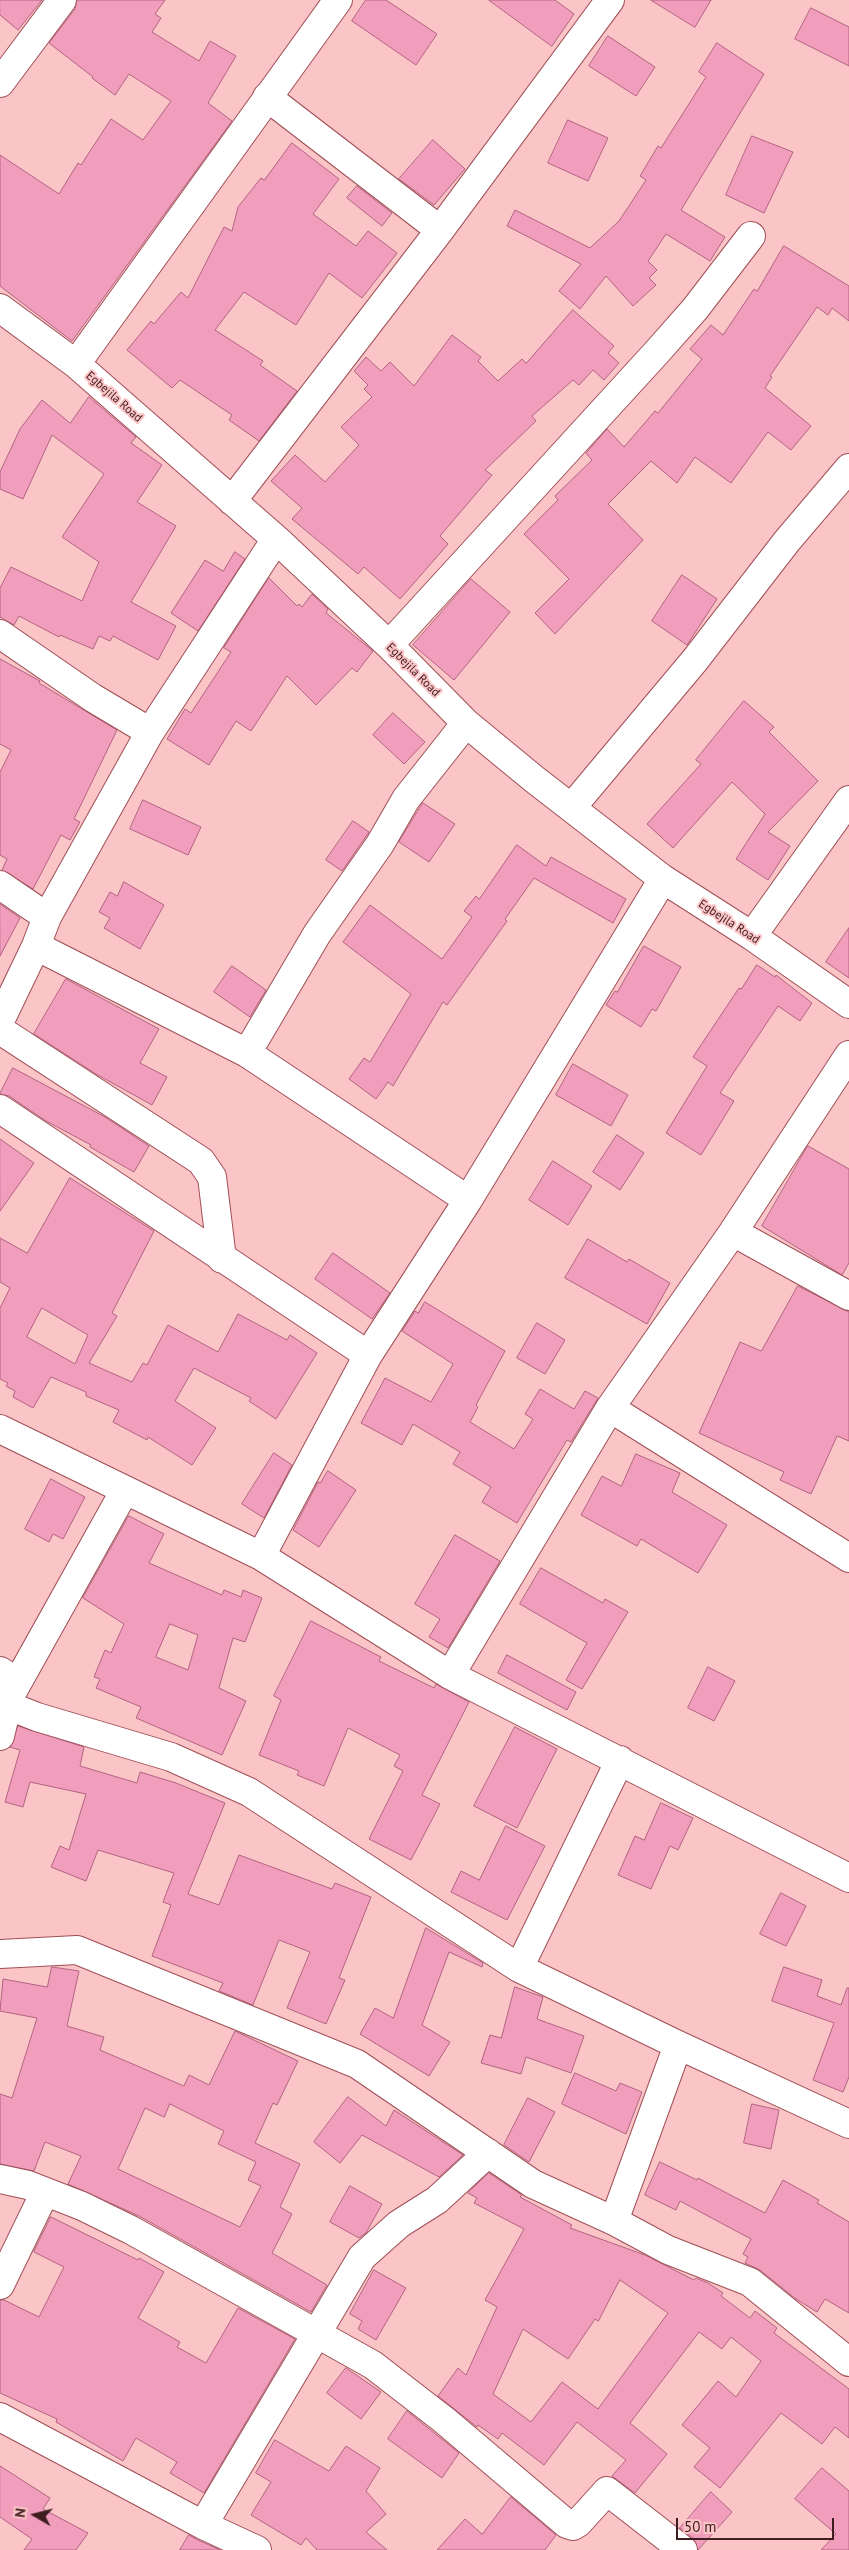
<!DOCTYPE html>
<style>
body{margin:0}
#map{position:relative;width:849px;height:2550px;overflow:hidden;background:#fbc4c6;font-family:"PT Sans",sans-serif}
canvas{display:block}
.north{position:absolute;left:10px;top:2490px;width:50px;height:50px;-webkit-text-stroke:4px #fbc4c6;paint-order:stroke;rotate:278deg;font-size:14px;font-weight:700;line-height:20px;text-align:center;color:#3f1d1f}
.north::after{content:'';display:block;margin:auto;width:18px;height:22px;background:#3f1d1f;clip-path:polygon(50% 0,100% 100%,50% 72%,0 100%)}
.scale{position:absolute;left:676px;top:2518px;width:158px;height:22px;box-sizing:border-box;border:2px solid #3f1d1f;border-top:0;padding-left:6px;font-size:15px;line-height:18px;white-space:nowrap;color:#3f1d1f;-webkit-text-stroke:4px #fbc4c6;paint-order:stroke}
</style>
<div id="map">
<canvas width="849" height="2550"></canvas>
<div class="north">N</div>
<div class="scale">50 m</div>
</div>
<script>
const g = document.querySelector('canvas').getContext('2d');
g.lineJoin = 'round';
function fillPath(path, color) {
  g.fillStyle = color;
  g.fill(path, 'evenodd');
}
function trace(path, color, width, dash) {
  g.strokeStyle = color;
  g.lineWidth = width;
  g.lineCap = dash ? 'butt' : 'round';
  g.setLineDash(dash || []);
  g.stroke(path);
}
function drawText(font, color, halo, rows, align = 'center') {
  g.font = font + ' "PT Sans",sans-serif';
  g.lineWidth = 4;
  g.setLineDash([]);
  g.textBaseline = 'middle';
  g.strokeStyle = halo;
  g.fillStyle = color;
  for (const [text, x, y, turn = 0] of rows) {
    g.save();
    g.translate(x, y);
    g.rotate((+turn || 0) * Math.PI / 180);
    g.textAlign = isNaN(turn) ? turn : align;
    if (halo) g.strokeText(text, 0, 0);
    g.fillText(text, 0, 0);
    g.restore();
  }
}
const building = new Path2D(`
 M0 0H42L18 30 0 15Z
 M77 0H165L155 14 161 18 152 32 199 61 210 41 236 56 208 103 232 121 72 341 0 286V155L59 194 78 163 81 165 111 119 143 140 171 101 129 74 115 95 92 78 93 77 49 43 75 9Z
 M366 0H386L437 34 416 65 352 21Z
 M489 0H555L574 14 552 46Z
 M651 0H711L695 27Z
 M811 8 849 27V66L795 39Z
 M608 36 655 67 636 96 589 66Z
 M717 43 764 74 681 210 725 237 710 261 666 234 648 261 657 270 649 278 656 285 633 306 606 276 580 309 559 291 581 264 507 226 515 210 590 248 619 221 646 180 640 176 658 146 661 148 706 77 699 72Z
 M568 120 608 138 588 181 548 163Z
 M752 136 793 152 764 213 726 195Z
 M433 140 465 169 434 205 399 179Z
 M292 143 339 179 313 214 356 246 368 231 397 253 362 298 329 273 296 325 244 292 215 330 263 361 260 365 297 391 259 441 229 420 232 415 180 380 172 388 127 350 151 321 154 324 181 292 188 298 224 227 232 231 238 207 261 178 264 180Z
 M357 186 392 213 382 226 347 198Z
 M784 246 849 286V321L832 308 828 315 817 307 770 376 772 377 765 388 811 426 791 450 768 432 731 483 695 457 677 483 651 461 608 504 643 540 555 634 535 613 569 579 524 534 558 500 555 496 592 460 586 453 607 429 624 447 655 411 658 413 702 359 690 349 711 325 723 335 754 289 757 291Z
 M573 310 614 346 608 353 619 363 604 380 593 370 579 385 573 380 532 416 536 421 485 470 492 475 440 536 448 544 400 599 364 567 358 574 292 519 302 508 271 481 295 455 325 482 359 445 341 427 372 397 364 389 368 385 354 371 366 357 381 371 390 362 414 386 452 335 481 357 478 361 498 381 522 359 526 363Z
 M89 397 136 437 131 443 162 465 137 502 176 526 131 602 176 626 158 660 113 636 110 641 99 636 93 649 60 635 59 637 19 616 14 625 0 617V588L11 567 82 601 99 562 62 537 104 474 52 435 23 499 0 489V472L20 429 42 400 70 423Z
 M235 552 245 559 198 631 171 613 205 560 223 571Z
 M682 575 717 599 687 645 652 621Z
 M269 578 297 606 299 604 302 607 312 594 328 609 326 613 373 651 357 672 352 668 316 705 287 676 251 731 236 721 209 765 167 739 185 709 191 713 231 652 224 648Z
 M471 579 510 612 454 680 413 645Z
 M0 659 40 681 39 683 117 730 74 819 80 822 70 840 61 835 33 889 2 870 7 859 0 855V772L11 750 0 744Z
 M744 701 774 727 769 732 818 781 768 832 790 846 768 880 736 859 765 814 732 782 673 848 647 824 701 764 696 760Z
 M393 713 425 742 404 764 373 735Z
 M143 800 201 827 188 855 130 829Z
 M423 803 455 824 429 862 399 842Z
 M353 821 369 832 342 871 326 860Z
 M517 845 546 866 551 857 626 899 613 923 534 878 505 919 507 921 447 1005 443 1002 393 1086 388 1082 376 1099 349 1079 364 1058 370 1062 411 994 343 942 370 905 442 959 472 917 464 911 476 896 479 899Z
 M124 882 164 905 140 949 104 928 110 918 99 912 110 892 117 896Z
 M0 904 20 918 0 956Z
 M849 928V978L826 962Z
 M644 946 681 967 656 1011 652 1009 641 1027 606 1005 615 991 617 992Z
 M757 965 775 977 776 975 812 1003 800 1021 778 1006 720 1093 734 1101 701 1155 666 1133 707 1066 693 1057 739 988 741 989Z
 M232 966 266 990 250 1017 214 992Z
 M66 979 159 1029 140 1063 167 1077 152 1105 96 1074 34 1034Z
 M573 1064 628 1095 611 1126 556 1095Z
 M13 1068 105 1117 149 1146 134 1172 90 1147 91 1145 46 1121 9 1096 0 1094Z
 M617 1135 644 1153 620 1190 593 1172Z
 M0 1139 34 1163 0 1211Z
 M808 1146 849 1169V1263L842 1275 762 1226Z
 M553 1161 592 1186 568 1225 529 1200Z
 M70 1178 154 1231 112 1313 117 1316 89 1363 132 1382 143 1363 147 1365 168 1325 218 1352 238 1314 287 1340 290 1335 317 1353 276 1419 249 1401 251 1398 194 1368 175 1401 216 1428 192 1465 148 1437 147 1440 113 1422 119 1410 86 1396V1392L51 1377 33 1408 13 1397 15 1391 6 1386 8 1383 0 1379V1308L10 1288 0 1282V1238L27 1253ZM42 1308 88 1335 75 1364 27 1337Z
 M588 1239 627 1262 629 1259 670 1283 647 1324 565 1278Z
 M333 1253 390 1293 372 1319 315 1279Z
 M798 1286 849 1312V1441L837 1436 811 1494 780 1480 784 1472 699 1433 740 1342 761 1351Z
 M425 1302 505 1351 476 1405 478 1407 470 1422 514 1449 533 1419 525 1414 540 1389 574 1409 585 1391 598 1398 571 1442 567 1440 517 1523 482 1502 491 1487 453 1464 460 1452 413 1424 402 1445 361 1423 385 1378 431 1402 453 1364 402 1331 415 1311 418 1313Z
 M537 1323 565 1340 545 1374 517 1358Z
 M274 1453 292 1465 264 1518 242 1504Z
 M636 1454 680 1473 672 1492 727 1525 698 1573 641 1539 637 1546 581 1515 602 1476 621 1486Z
 M328 1471 356 1490 319 1547 293 1530 318 1482 320 1483Z
 M51 1479 85 1497 63 1539 53 1534 49 1542 25 1529Z
 M129 1516 164 1534 149 1563 222 1595 224 1590 241 1597 243 1590 262 1598 245 1642 233 1638 219 1688 246 1701 222 1755 136 1718 141 1707 96 1688 100 1679 94 1677 105 1650 111 1653 124 1624 83 1598ZM170 1624 198 1635 188 1670 156 1657Z
 M455 1535 500 1561 448 1648 429 1637 440 1619 415 1604Z
 M541 1568 603 1603 605 1599 628 1612 582 1689 566 1680 587 1643 520 1604Z
 M311 1621 381 1657 379 1661 434 1688 436 1684 469 1702 422 1795 440 1804 411 1860 369 1839 403 1771 394 1766 400 1755 348 1728 324 1786 297 1775 299 1771 259 1755 281 1700 274 1696Z
 M507 1655 576 1692 567 1710 498 1673Z
 M708 1667 735 1681 714 1721 688 1708Z
 M18 1726 84 1747 80 1766 137 1783 140 1772 176 1783 225 1803 188 1894 219 1905 239 1855 332 1889 335 1883 371 1897 339 1978 345 1980 326 2024 287 2008 310 1952 279 1940 253 2005 219 1991 223 1983 152 1956 171 1905 163 1902 174 1873 98 1850 86 1881 51 1867 60 1846 69 1850 86 1794 30 1782 23 1807 5 1802 20 1750 10 1747Z
 M515 1727 557 1749 517 1828 474 1806Z
 M661 1803 693 1818 678 1850 670 1846 651 1889 618 1875 635 1836 644 1840Z
 M506 1826 545 1846 507 1920 451 1892 461 1871 479 1880Z
 M781 1893 806 1906 786 1946 760 1934Z
 M426 1928 483 1963 482 1967 449 1952 422 2025 450 2042 429 2076 360 2034 375 2008 393 2018Z
 M52 1967 79 1971 67 2026 104 2037 100 2050 184 2086 189 2075 209 2085 235 2031 298 2061 277 2105 273 2103 255 2143 300 2164 280 2207 292 2214 272 2253 327 2285 311 2312 139 2216 68 2184 81 2156 45 2142 34 2171 0 2164V2094L12 2098 37 2018 0 2011 3 1979 47 1987ZM170 2104 224 2131 218 2144 256 2162 248 2180 261 2186 240 2227 118 2169 145 2108 164 2117Z
 M784 1967 822 1980 817 1996 841 2005 847 1988H849V2077L843 2092 813 2080 834 2023 772 2001Z
 M515 1987 543 1997 537 2019 584 2036 571 2073 526 2057 521 2074 481 2063 490 2035 501 2038Z
 M575 2073 616 2091 620 2083 642 2092 626 2134 562 2104Z
 M348 2097 386 2126 394 2110 463 2155 439 2177 362 2135 340 2163 314 2142Z
 M528 2098 555 2112 529 2162 504 2145Z
 M752 2104 779 2110 771 2149 744 2143Z
 M660 2162 697 2180 698 2178 765 2213 783 2180 819 2200 817 2203 849 2222V2313L825 2299 817 2312 796 2299 760 2270 745 2263 748 2257 743 2254 751 2239 680 2201 676 2210 645 2195Z
 M489 2173 522 2195 520 2197 572 2225 570 2228 645 2255 694 2280 696 2278 708 2283 723 2293 721 2296 750 2318 755 2311 777 2328 774 2333 849 2389V2438L835 2427 822 2444 781 2413 720 2488 694 2467 710 2448 682 2425 718 2381 736 2397 761 2361 731 2337 722 2349 699 2332 630 2423 667 2454 635 2493 612 2476 626 2460 577 2422 544 2465 502 2433 498 2439 478 2425 477 2427 438 2396 458 2368 466 2375 497 2307 485 2300 524 2229 474 2203 477 2198 468 2193ZM620 2280 668 2313 598 2409 562 2382 531 2422 493 2394 523 2329 568 2359 595 2319 598 2321Z
 M350 2186 382 2204 366 2233 359 2238 330 2222Z
 M51 2217 138 2260 139 2258 164 2272 138 2318 180 2342 177 2347 206 2363 238 2308 295 2339 204 2493 170 2473 177 2462 136 2438 123 2461 56 2422 57 2419 0 2393V2300H4L39 2317 64 2267 34 2252Z
 M374 2270 406 2288 376 2340 358 2329 362 2321 350 2314Z
 M346 2368 381 2392 361 2419 327 2393Z
 M407 2411 459 2453 442 2478 388 2439Z
 M275 2440 329 2471 346 2446 380 2468 366 2491 386 2514 366 2532 387 2550H317L306 2538 301 2545 251 2515 271 2482 256 2473Z
 M0 2466 50 2498 43 2509 88 2533 76 2550H24L32 2539 0 2517Z
 M822 2468 849 2491V2550H821L836 2534 795 2499Z
 M711 2492 732 2512 698 2550 693 2538 680 2528Z
 M511 2497 556 2535 545 2550H437L465 2519 482 2534Z
 M189 2535 196 2539 220 2550H180Z`);
const minor = new Path2D(`
 M0 83 62 0
 M267 97 440 230
 M0 308 76 364 276 539 389 645 466 723 534 779 663 879 752 936 849 1004
 M76 364 338 0
 M232 501 440 230 610 0
 M0 634 93 698 150 732
 M389 645 657 352 695 309 751 236
 M572 807 695 660 787 541 849 468
 M0 885 47 917
 M752 936 849 800
 M36 946 247 1053 468 1200
 M0 1021 36 946 47 917 150 732 276 539
 M0 1030 201 1161 212 1177 222 1259
 M247 1053 317 934 380 844 406 799 466 723
 M0 1109 368 1355
 M733 1232 849 1296
 M610 1408 849 1558
 M0 1429 261 1556 450 1675 849 1878
 M261 1556 368 1355 468 1200 663 879
 M0 1671 5 1674 9 1681V1698L14 1708 37 1717 171 1757 249 1792 519 1968 678 2045 849 2124
 M450 1675 610 1408 733 1232 849 1055
 M0 1736 9 1698 125 1490
 M0 1954 77 1950 357 2064 533 2184 614 2221
 M519 1968 620 1760
 M678 2045 614 2221 668 2250 750 2282 849 2362
 M0 2179 28 2185 82 2206 131 2230 373 2365 444 2420 567 2524 573 2526 578 2523 607 2491 683 2550
 M0 2285 45 2192
 M0 2417 203 2525 257 2550
 M203 2525 362 2257 399 2224 437 2200 488 2153`);
const streetNames = [
 ["Egbejila Road",114,397,41],
 ["Egbejila Road",413,670,45],
 ["Egbejila Road",729,922,33]
];
fillPath(building, '#f19dbc');
trace(building, '#b16481', 1);
trace(minor, '#9f4f56', 30);
trace(minor, '#fff', 28);
drawText('12px', '#3f1d1f', '#fbc4c6', streetNames);
</script>
